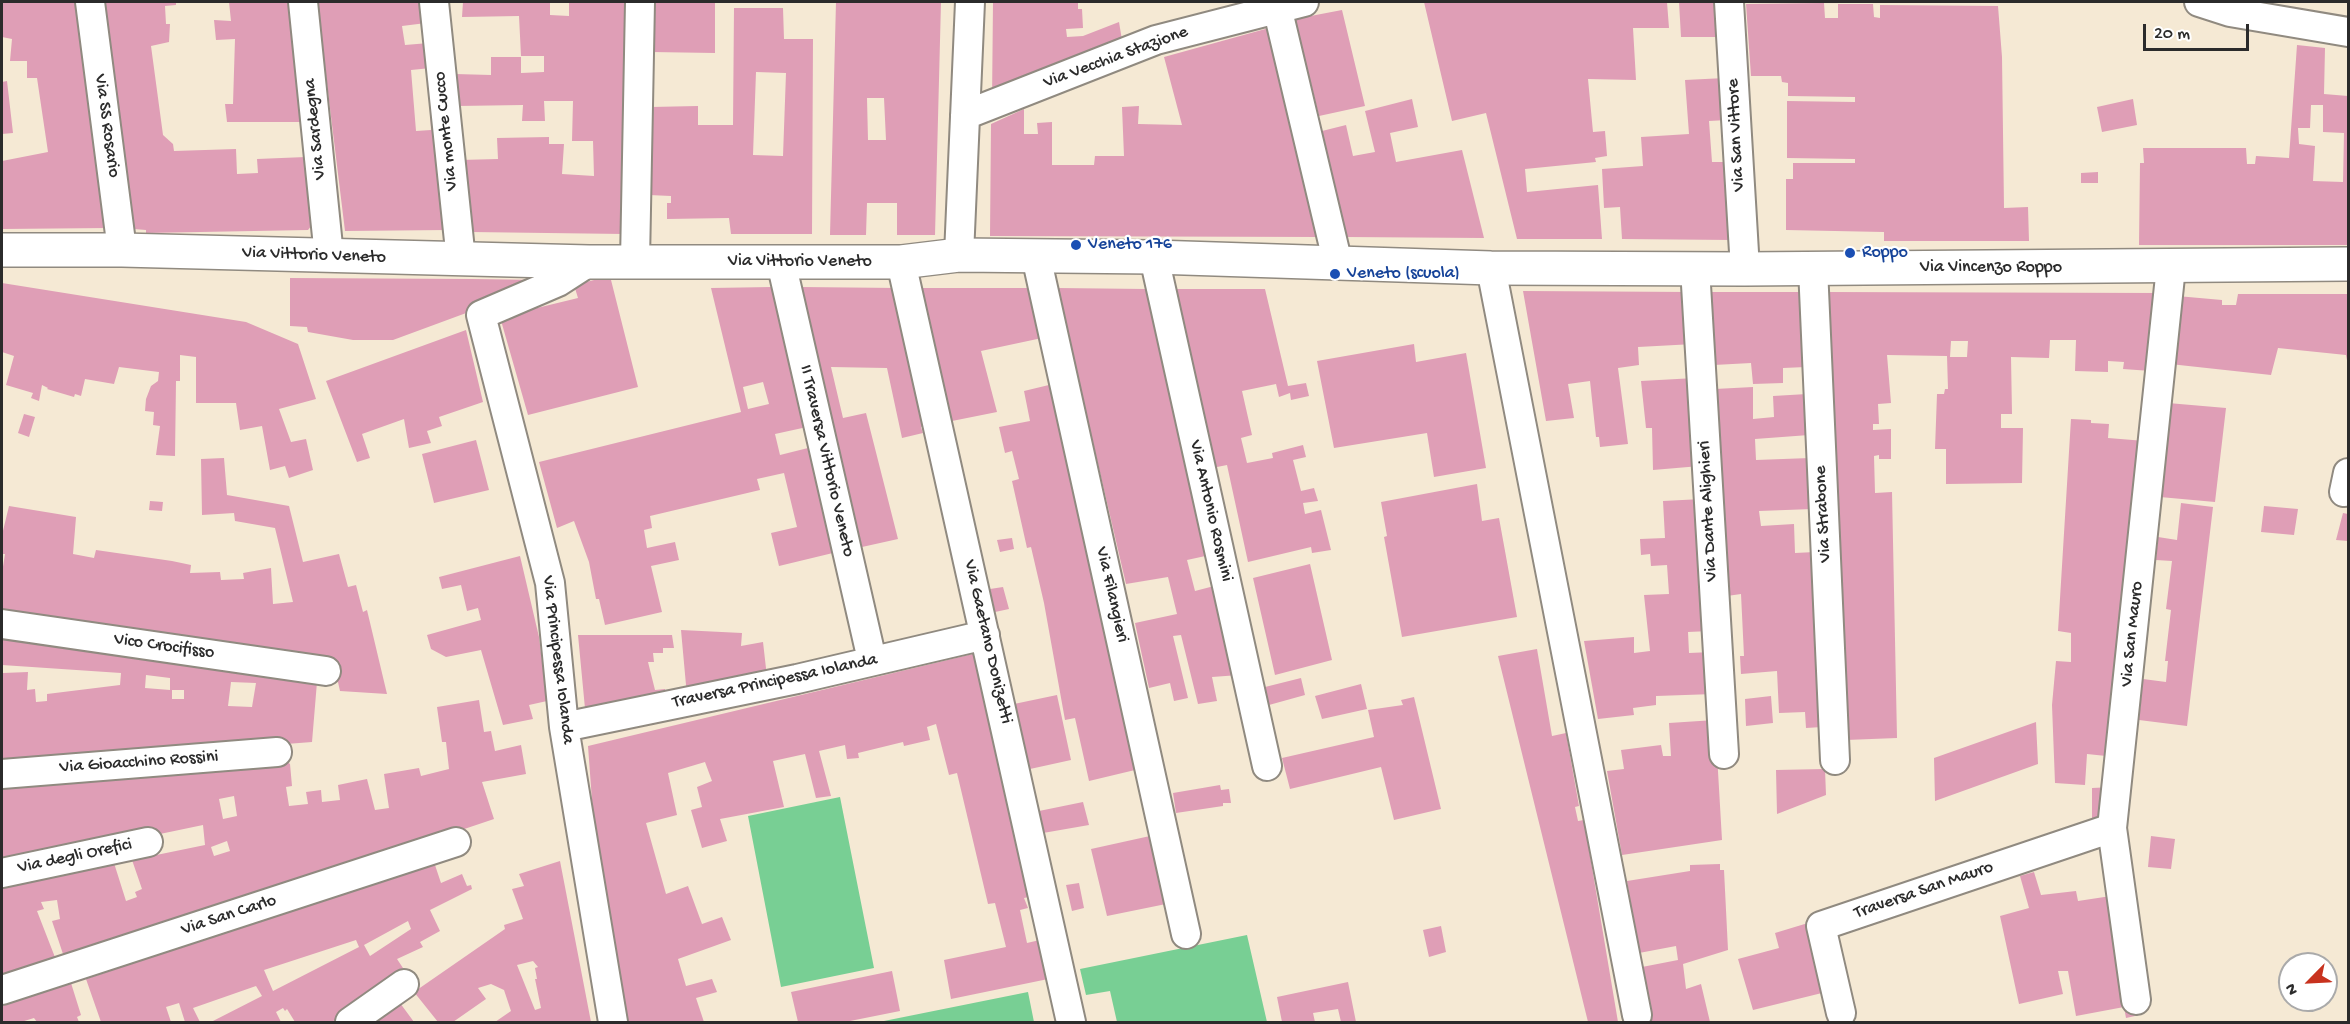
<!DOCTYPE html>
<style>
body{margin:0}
#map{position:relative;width:2350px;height:1024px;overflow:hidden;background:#f5e9d4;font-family:"Gochi Hand",sans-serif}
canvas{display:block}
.frame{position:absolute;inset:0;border:3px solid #2b2b2b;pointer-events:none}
.north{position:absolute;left:2278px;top:952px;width:60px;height:60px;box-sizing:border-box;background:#fff;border:2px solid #aaa;border-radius:50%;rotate:246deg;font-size:16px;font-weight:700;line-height:24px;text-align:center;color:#2b2b2b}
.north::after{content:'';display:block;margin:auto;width:21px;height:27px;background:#c8321e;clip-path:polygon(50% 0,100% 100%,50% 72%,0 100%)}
.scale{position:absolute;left:2143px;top:24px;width:106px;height:27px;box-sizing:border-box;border:3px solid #2b2b2b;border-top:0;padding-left:8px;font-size:18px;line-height:21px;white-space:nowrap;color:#2b2b2b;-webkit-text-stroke:4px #fff;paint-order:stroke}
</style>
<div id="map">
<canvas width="2350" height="1024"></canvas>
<div class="frame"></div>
<div class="north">N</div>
<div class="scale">20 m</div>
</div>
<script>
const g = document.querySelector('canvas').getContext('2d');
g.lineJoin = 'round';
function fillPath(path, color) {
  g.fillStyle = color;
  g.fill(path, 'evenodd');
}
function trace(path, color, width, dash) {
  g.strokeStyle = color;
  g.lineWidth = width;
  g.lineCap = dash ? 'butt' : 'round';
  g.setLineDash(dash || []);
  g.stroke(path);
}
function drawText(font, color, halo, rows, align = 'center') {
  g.font = font + ' "Gochi Hand",sans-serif';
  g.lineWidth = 4.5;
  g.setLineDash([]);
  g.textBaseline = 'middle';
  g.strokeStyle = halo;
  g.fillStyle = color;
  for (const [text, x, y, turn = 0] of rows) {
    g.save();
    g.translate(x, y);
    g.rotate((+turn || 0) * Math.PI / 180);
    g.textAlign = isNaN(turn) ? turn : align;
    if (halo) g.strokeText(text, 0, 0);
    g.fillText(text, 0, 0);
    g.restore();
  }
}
const green = new Path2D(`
 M840 797 874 968 781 987 748 816Z
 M1247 935 1267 1022H1117L1110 991 1086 995 1080 969Z
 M1028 992 1034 1022H879Z`);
const building = new Path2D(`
 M2 2H77L108 228 2 229V161L48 152 37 78H27V61H10L12 39 2 37Z
 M104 2H176V5L165 6 166 24H170L169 42 151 46 163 135 173 144 174 151 236 149 237 174 258 173 257 159 306 157 316 220 308 230 146 233V230L134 229Z
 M229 2H291L303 122H227L225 104H233L235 39 216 40 214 20 231 21Z
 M317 2H425L426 23 402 26 405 45 429 43 431 68 411 70 416 131 431 130 430 109H435L447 230 345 231Z
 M463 2H550V15L569 16V2H626L624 234 471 232 460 160 498 159 497 138 549 137V144H564L562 174 594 176 593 141H572L573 101H544L545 121H522L523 105 457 106 455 74 491 75V57H521V73L544 72V56H521L519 16 462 17Z
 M651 2H715V53L651 52Z
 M836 2H941L935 235H897V203H867L866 235H830ZM867 98H884L886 140H868Z
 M993 2H1078V9H1082L1083 28 1066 29 1067 37 1083 36 1119 22 1122 40 992 102Z
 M1424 2H1667L1669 28H1633L1636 80 1588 79 1593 132 1605 131 1607 156 1595 158 1596 162 1525 169 1527 192 1598 185 1602 239H1517L1486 113 1452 121Z
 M1679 2H1720L1722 37H1681Z
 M1824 3 1825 18H1838V4H1873L1874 17 1880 18V5L1998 6 2002 57 2004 208 2028 207 2029 241H1884V232L1786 230V179H1793V163H1855V159L1787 158V101L1855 102V97L1788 96V83L1782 82 1781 76H1751L1746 4Z
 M734 8H783L784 39H813L812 234H731L729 218 667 219V203H671V196L649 195 651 107 698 106V125H733ZM756 72 786 73 783 156 753 155Z
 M1342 10 1365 106 1319 116 1295 19Z
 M1269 28 1321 237 990 236 991 124 1024 109V134H1038L1037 123 1052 122V165H1094L1095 156H1124L1122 107 1139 106 1138 124 1182 125 1164 57Z
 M2297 45 2325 48 2324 94 2348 96V245H2139L2140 163H2144L2143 148H2246L2247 164H2255L2256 156 2289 158ZM2311 105H2323V132L2344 133 2343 182 2313 181 2315 146 2299 144 2298 128H2310Z
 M1725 78 1727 120 1709 121 1712 162H1729L1733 240 1622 239 1620 207 1604 208 1602 169 1643 166 1641 137 1689 134 1685 80Z
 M7 81 13 133 2 134V82Z
 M1412 99 1418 127 1390 133 1396 162 1462 150 1484 238 1346 237 1322 131 1346 125 1353 156 1375 152 1365 111Z
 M2133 99 2137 125 2102 132 2097 107Z
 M2098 172V183H2081V173Z
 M610 276 638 387 528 415 500 317 578 298 574 285Z
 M290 278 472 279 543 280 496 302 393 340H353L308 332 307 327 290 326Z
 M2 283 246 322 298 344 316 399 279 409 291 442 306 439 313 470 289 478 285 466 270 470 262 426 240 430 236 403H196V357L180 355V381H176L175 456 156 455 160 426 153 425 154 412 145 411 146 399 151 386 158 381 159 372 119 367 114 384 85 379 81 396 75 394 74 397 47 389 48 388 42 385 39 401 31 398 33 393 6 385 14 356 2 352Z
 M772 287 807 427 775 434 780 455 812 447 837 552 779 566 771 533 797 527 784 473 757 479 760 490 650 516 652 528 644 530 647 548 675 542 679 560 651 566 662 612 605 625 599 599H596L589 562 574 521 557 528 539 462 741 412 711 288ZM763 382 769 404 748 409 743 387Z
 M801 287 899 288 929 425 921 427 923 433 902 438 887 368 831 367 843 418 866 413 898 539 862 547Z
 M920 288H1032L1042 338 981 351 997 412 952 421Z
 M1057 288 1146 289 1210 555 1187 560 1195 591 1218 585 1239 675 1212 677 1217 701 1198 704 1181 635 1173 636 1188 698 1174 701 1170 683 1149 688 1135 623 1177 614 1169 581 1168 577 1126 584Z
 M1168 289H1265L1288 386 1306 383 1309 396 1291 400 1290 393 1279 397 1276 384 1242 391 1252 435 1241 438 1247 463 1273 458 1272 453 1303 445 1306 457 1293 460 1301 491 1314 488 1318 501 1303 503 1305 514 1321 510 1331 550 1312 553 1311 547 1248 562 1227 465 1212 468Z
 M1523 291 1691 292 1694 344 1638 347 1639 365 1618 368 1628 444 1600 447 1599 437H1596L1590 381 1568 384 1574 418 1546 421Z
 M1708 292H1802L1806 367 1783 368V383L1753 384 1751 363 1714 365Z
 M1826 292 2158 293 2151 371 2123 369 2124 362 2108 361V372L2075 371 2076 340H2050L2049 358 2011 357 2012 414H2001V428H2023L2022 483 1946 484V449H1935L1937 394H1944L1945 389H1948L1947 356 1887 355 1891 403 1878 404 1879 424H1873V430L1891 429V459H1879V455L1874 456 1875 493 1892 492 1897 738 1846 740ZM1951 341H1968L1967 357H1950Z
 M2238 294H2348V366L2346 355 2278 348 2271 375 2170 364 2177 296 2222 300V305H2236Z
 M466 330 483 402 439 417 442 426 427 431 431 443 409 448 404 419 362 434 370 458 357 462 326 381Z
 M1414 344 1416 362 1466 353 1486 468 1434 477 1427 433 1334 448 1317 361Z
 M1695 378 1700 466 1653 470 1652 428H1646L1641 381Z
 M1053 384 1145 777 1136 778 1135 770 1089 781 1075 718 1065 720 1044 603 1031 547 1027 548 1012 481 1019 479 1012 451 1005 453 999 427 1030 421 1024 391Z
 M1753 387V419L1774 417 1773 396 1807 394 1809 435 1755 439 1756 460 1810 458 1812 509 1759 511 1761 526 1794 524 1795 553 1815 552 1822 727 1806 728 1805 712 1779 713 1777 671 1741 674 1740 656H1744L1741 594 1727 596 1715 389Z
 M2168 403 2226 408 2215 502 2160 497Z
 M24 414 35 417 29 437 18 433Z
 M2071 419 2091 420V423L2109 424 2108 438 2145 441 2116 757 2087 754 2085 785 2055 783 2052 705 2056 661 2071 662V633L2058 631Z
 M476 440 489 490 434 503 422 454Z
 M224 458 227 495 289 506 303 562 339 554 348 587 356 585 363 612 367 610 387 694 340 691 333 660 2 613V573L5 554H2V535L9 506 76 517 73 554 94 558 96 550 172 561 191 565 190 573 220 572 221 580 244 579 243 573 271 568 273 604 293 602 275 528 235 521 234 513 202 515 201 459Z
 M1477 484 1482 521 1499 518 1517 617 1402 637 1384 537 1387 536 1381 502Z
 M1702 499 1710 631 1688 632 1689 653 1712 652 1714 694 1656 696V705L1633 708 1634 715 1598 719 1584 641 1634 637V653L1650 651 1644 595 1669 594 1667 565 1651 566 1650 554 1641 555 1640 539 1665 538 1663 501Z
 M150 501 163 502 162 511 149 510Z
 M2181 503 2213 507 2187 726 2139 720 2143 679 2166 682 2168 661H2165L2171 610 2166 609 2172 561 2156 560 2158 537 2177 540Z
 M2264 506 2298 509 2294 535 2261 532Z
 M2343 513 2348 514V541L2336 540Z
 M1012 538 1014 549 1000 552 997 540Z
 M520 556 539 637 547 701 529 705 533 719 503 725 481 650 446 657 431 649 427 635 481 620 478 608 467 611 461 585 442 589 439 577Z
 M1310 564 1332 660 1275 675 1253 578Z
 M1003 587 1009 609 995 612 990 589Z
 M681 630 742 633 741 646 763 642 767 677 687 696Z
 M578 635H672L674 648H663V653H653L654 662H648L655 690 665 689 666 701 586 719Z
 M2 636 317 682 312 742 2 766 3 673 28 672 27 690 35 689 36 702 47 701V694L120 685 121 673 2 665ZM146 675 170 678V690L145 688ZM231 682 256 683 252 707 228 706ZM172 690H184V699H172Z
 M1537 649 1552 736 1566 733 1579 806 1575 807 1578 821 1584 820 1618 1022H1588L1498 656Z
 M981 652 1033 896 1024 898 1028 908 1020 910 1027 943 1044 939 1053 978 951 999 944 960 1006 947 995 903 988 904 957 773 949 775 936 724 927 727 930 740 904 746 903 742 858 753 859 758 847 759 845 745 819 751 831 796 816 798 805 754 773 761 784 807 720 819 727 841 702 848 691 810 702 807 697 787 712 781 705 762 668 773 677 815 646 823 666 894 688 886 702 924 722 917 731 940 678 959 686 986 712 979 717 992 696 998 704 1022H625L593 814 588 746Z
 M1301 678 1305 695 1269 705 1265 687Z
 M1361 684 1367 709 1322 719 1315 696Z
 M1057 695 1071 760 1030 769 1014 704Z
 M1771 696 1773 723 1746 726 1745 699Z
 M1414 697 1441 809 1394 820 1381 767 1290 789 1282 758 1374 737 1368 710 1403 705 1401 700Z
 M479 700 484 732 491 731 495 751 521 745 526 774 482 782 494 819 66 963 52 921 60 919 57 900 41 902 44 909 37 911 58 965 2 983V886L114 863 126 901 137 897 135 892 142 889 132 860 205 845 203 825 2 867 3 785 286 761 290 764 292 786 286 787 289 806 308 804 306 792 321 790 322 802 340 800 338 785 367 779 375 810 389 808 384 774 419 768 421 776 449 769 446 742H442L437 707ZM234 796 237 816 223 819 219 799ZM227 841 230 851 214 856 211 847Z
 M1715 720 1722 840 1622 855 1607 771 1624 769 1621 750 1661 745 1663 756H1671L1669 723Z
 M2036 722 2038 764 1935 801 1934 758Z
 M1825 769 1826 795 1777 814 1776 770Z
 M1220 785 1221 790 1229 789 1231 803H1223V806L1176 813 1173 793Z
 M2113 787 2110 819 2092 825V788Z
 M1083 802 1089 825 1043 833 1039 811Z
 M1150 836 1166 904 1107 916 1091 849Z
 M2151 836 2175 839 2171 869 2148 867Z
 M560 861 591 1022H495L511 1011 504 990 491 984 478 988 486 999 453 1022H438L414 992 505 929 504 925 523 919 512 889 524 886 519 874ZM533 961 538 967 535 968 537 979H535L541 1008 535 1010 517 965Z
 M434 862 441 883 462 874 467 886 471 885 472 889 430 910 440 931 420 942 423 947 397 959 405 971 332 1022H295L287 1009 285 1011 283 1008 276 1012 281 1022H211L262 996 256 986 193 1008 200 1022H185L179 1003 166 1007 171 1022H101L86 979ZM408 921 411 929 370 956 364 945ZM356 940 359 947 273 991 264 970Z
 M1720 864V870H1724L1728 950 1683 964 1686 989 1701 984 1710 1022H1652L1642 967 1678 960 1676 946 1639 953 1627 881 1690 871V865Z
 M2034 872 2041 895 2076 891 2078 901 2111 896 2135 1016 2126 1018 2124 1007 2076 1016 2068 971H2058L2063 994 2019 1004 2000 916 2029 908 2020 876Z
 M1079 883 1084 908 1072 911 1066 885Z
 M1808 923 1826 992 1753 1010 1738 959 1779 948 1775 933Z
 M1441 926 1446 952 1429 957 1423 930Z
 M892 971 900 1011 845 1022H798L791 992Z
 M1348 982 1356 1022H1341L1338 1009 1313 1013 1315 1022H1282L1277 997Z
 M71 983 81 1015 77 1017 79 1022H37L34 1018 21 1022H2V1006Z
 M400 1003 414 1022H373Z`);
const street = new Path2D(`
 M90 2 122 250
 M303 2 329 256
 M434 2 461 260
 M1729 2 1745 269
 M2199 2 2230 12 2348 32
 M1277 7 1338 264
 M965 115 1156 40 1304 2
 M959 255 970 2
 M1036 256 1186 934
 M1154 257 1267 766
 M635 261 640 2
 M589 262 558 282 481 315 550 583 564 727 613 1022
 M781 262 872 660
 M901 262 1071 1022
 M1491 268 1637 1015
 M1695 268 1724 754
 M1813 268 1835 760
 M2344 492 2348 473
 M2 624 326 671
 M564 727 797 679 985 635
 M2 774 277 752
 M2 873 148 842
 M2 990 456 842
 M2136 1000 2112 828 2171 267
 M1841 1013 1821 926 2112 828
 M350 1022 404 984`);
const secondary = new Path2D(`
 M2 250H122L589 262H901L959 255 1154 257 1491 268 1745 269 2348 264`);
const markers = [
 [1076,245,6,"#1a4fb4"],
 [1850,253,6,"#1a4fb4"],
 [1335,274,6,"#1a4fb4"]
];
const streetNames = [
 ["Via Vecchia Stazione",1116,58,-20],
 ["Via SS Rosario",106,126,82],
 ["Via Sardegna",316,129,-96],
 ["Via monte Cucco",447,131,-96],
 ["Via San Vittore",1737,135,-93],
 ["Via Vittorio Veneto",314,256,2],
 ["Via Vittorio Veneto",800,262],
 ["Via Vincenzo Roppo",1991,268],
 ["II Traversa Vittorio Veneto",826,461,77],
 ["Via Antonio Rosmini",1210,511,77],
 ["Via Dante Alighieri",1709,511,-93],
 ["Via Strabone",1824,514,-93],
 ["Via Filangieri",1111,595,77],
 ["Via San Mauro",2133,634,-84],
 ["Via Gaetano Donizetti",987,642,77],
 ["Vico Crocifisso",164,647,8],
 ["Via Principessa Iolanda",557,660,83],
 ["Traversa Principessa Iolanda",775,682,-12],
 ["Via Gioacchino Rossini",139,763,-4],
 ["Via degli Orefici",75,857,-12],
 ["Traversa San Mauro",1924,891,-19],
 ["Via San Carlo",229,916,-18]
];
const transitNames = [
 ["Veneto 176",1088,245],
 ["Roppo",1862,253],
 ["Veneto (scuola)",1347,274]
];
fillPath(green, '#78cf94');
fillPath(building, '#df9eb6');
trace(street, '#908a80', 32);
trace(secondary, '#908a80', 36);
trace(street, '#fff', 28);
trace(secondary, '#fff', 33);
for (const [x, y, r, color] of markers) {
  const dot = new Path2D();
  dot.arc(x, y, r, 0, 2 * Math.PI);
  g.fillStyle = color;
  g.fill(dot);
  trace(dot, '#fff', 2);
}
drawText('18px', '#2b2b2b', '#fff', streetNames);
drawText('18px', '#164399', '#fff', transitNames, 'left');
</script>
